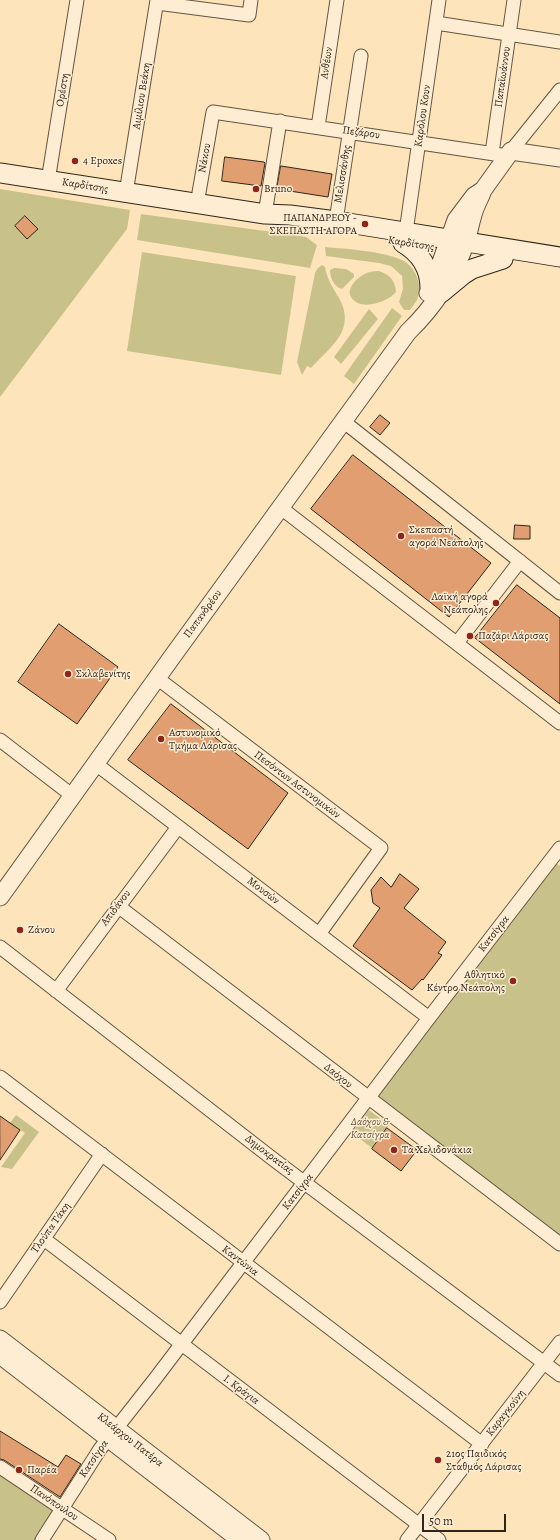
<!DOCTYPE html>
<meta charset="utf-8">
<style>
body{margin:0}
#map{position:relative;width:560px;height:1540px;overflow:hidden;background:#fee4ba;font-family:Alegreya,serif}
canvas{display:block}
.scale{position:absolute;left:422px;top:1514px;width:84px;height:18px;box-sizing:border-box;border:2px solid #2f251a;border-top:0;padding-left:5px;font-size:12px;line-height:14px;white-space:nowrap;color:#2f251a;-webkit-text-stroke:3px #feedd2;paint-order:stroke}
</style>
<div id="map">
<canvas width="560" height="1540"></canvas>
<div class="scale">50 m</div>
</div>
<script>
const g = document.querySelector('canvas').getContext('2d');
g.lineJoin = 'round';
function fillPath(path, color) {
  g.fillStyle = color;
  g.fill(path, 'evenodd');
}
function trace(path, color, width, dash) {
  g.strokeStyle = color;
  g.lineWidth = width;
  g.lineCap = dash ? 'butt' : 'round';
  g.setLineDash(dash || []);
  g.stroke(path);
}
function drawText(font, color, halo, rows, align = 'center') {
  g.font = font + ' Alegreya,serif';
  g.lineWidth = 3;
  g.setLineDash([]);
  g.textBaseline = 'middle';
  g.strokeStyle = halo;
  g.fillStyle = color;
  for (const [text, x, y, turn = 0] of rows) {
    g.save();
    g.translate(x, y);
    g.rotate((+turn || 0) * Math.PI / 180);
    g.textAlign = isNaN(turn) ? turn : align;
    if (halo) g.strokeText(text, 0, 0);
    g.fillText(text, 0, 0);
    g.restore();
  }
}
const green = new Path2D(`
 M0 189 130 210 127 229 0 397Z
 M141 214 287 234 306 237 317 245 310 268 137 240Z
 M325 247C346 249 383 251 402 260 415 266 424 286 417 300 415 303 412 307 410 310H404L399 302 403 289 402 276 391 266 379 263 326 256Z
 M142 252 296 276 281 375 127 351Z
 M322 265 325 267C327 279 333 288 339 298 357 330 330 347 311 368L307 366 302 375 297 362 315 273 317 269Z
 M334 268 346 269 354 274V277L342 289C334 287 330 278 330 270Z
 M379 271C390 275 395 280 396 292 388 302 360 312 351 297 345 287 361 274 370 272 373 271 376 271 379 271Z
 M392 308 402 316 354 384 344 376Z
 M369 309 378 319 341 364 334 357Z
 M556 863 560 866V1236L377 1096Z
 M369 1110 389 1125 372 1148 352 1133Z
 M16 1115 39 1132 12 1169 1 1167 25 1133 10 1123Z
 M0 1475 54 1511 35 1540H0Z`);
const building = new Path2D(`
 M225 157 264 162 265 163 261 186 222 181Z
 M281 166 332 174 328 197 277 189Z
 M25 216 38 229 27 239 15 226Z
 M380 415 390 423 380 435 370 427Z
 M353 455 491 563 449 617 311 509Z
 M515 525 530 526V539H514Z
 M517 585 560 618V704L475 638Z
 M59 624 118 667 77 724 18 682Z
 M171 704 288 793 248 849 128 760Z
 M400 874 419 889 404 908 446 942 438 953 442 955 423 980 422 979 412 990 353 946 380 908 373 903 371 890 381 877 391 887Z
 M0 1116 20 1130 0 1160Z
 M387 1128 417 1150 401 1171 372 1149Z
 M0 1431 58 1467 66 1455 81 1464 60 1497 4 1460 0 1459Z`);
const minor = new Path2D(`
 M157 3 249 15 251 0
 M436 23 560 42
 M318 127 337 0
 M511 151 560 90
 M492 153 514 0
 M48 181 77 0
 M126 193 157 0
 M197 204 213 112 508 156
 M265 214 280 121
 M336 221 361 56
 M406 232 439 0
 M343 421 560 593
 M281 508 560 723
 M457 643 520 561
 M157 678 381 848 319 934
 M0 740 73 796
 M96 764 429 1018
 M118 906 560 1244
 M0 947 273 1159 560 1375
 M56 991 178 827
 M0 1077 482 1444
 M44 1239 439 1540
 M0 1302 102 1154
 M0 1467 109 1540
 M42 1540 100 1449 155 1379 429 1018 560 848
 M407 1540 560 1342`);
const tertiary = new Path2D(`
 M428 293 436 276 456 220 474 196 483 190 511 151 560 158
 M0 897 172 657 408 332C434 307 454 276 466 242 469 233 470 224 473 215 475 206 480 199 483 190
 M0 1339 261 1540
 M0 1355 240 1540`);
const secondary = new Path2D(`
 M0 173 265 214 290 215 336 221 560 257
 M403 243C420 253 430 268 430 288
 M441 293 464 274 472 269 503 259`);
const markers = [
 [75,161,4,"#8f2418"],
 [256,189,4,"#8f2418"],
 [365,224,4,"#8f2418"],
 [401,536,4,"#8f2418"],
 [496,603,4,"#8f2418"],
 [470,636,4,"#8f2418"],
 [68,674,4,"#8f2418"],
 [161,739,4,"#8f2418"],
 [20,930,4,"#8f2418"],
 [513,981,4,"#8f2418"],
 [394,1150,4,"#8f2418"],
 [438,1460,4,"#8f2418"],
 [19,1470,4,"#8f2418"]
];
const streetNames = [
 ["Ανθέων",327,63,-81],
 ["Παπαϊωάννου",503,77,-82],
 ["Ορέστη",63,90,-81],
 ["Αιμίλιου Βεάκη",142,96,-81],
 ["Καρόλου Κουν",423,116,-82],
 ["Πεζάρου",361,133,8],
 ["Νάκου",205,158,-80],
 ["Μελισσάνθης",343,174,-81],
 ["Καρδίτσης",85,186,9],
 ["Καρδίτσης",411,244,9],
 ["Παπανδρέου",203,614,-54],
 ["Πεσόντων Αστυνομικών",297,785,37],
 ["Μουσών",263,891,37],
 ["Απιδάνου",116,908,-53],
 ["Κατσίγρα",494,934,-52],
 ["Δαόχου",338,1076,38],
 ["Δημοκρατίας",269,1155,37],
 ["Κατσίγρα",298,1192,-52],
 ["Τλούπα Τάκη",51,1228,-55],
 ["Καντώνια",240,1261,37],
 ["Ι. Κράγια",241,1390,37],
 ["Καραγκούνη",506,1413,-52],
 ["Κλεάρχου Πατέρα",130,1440,38],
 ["Κατσίγρα",94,1459,-56],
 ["Πανόπουλου",54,1503,34]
];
const poiNames = [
 ["4 Epoxes",83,161],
 ["Bruno",264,189],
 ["ΠΑΠΑΝΔΡΕΟΥ -",357,218,"right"],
 ["ΣΚΕΠΑΣΤΗ ΑΓΟΡΑ",357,231,"right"],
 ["Σκεπαστή",409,530],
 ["αγορά Νεάπολης",409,543],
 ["Λαϊκή αγορά",488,597,"right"],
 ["Νεάπολης",488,610,"right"],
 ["Παζάρι Λάρισας",478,636],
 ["Σκλαβενίτης",76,674],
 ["Αστυνομικό",169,733],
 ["Τμήμα Λάρισας",169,746],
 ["Ζάνου",28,930],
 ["Αθλητικό",505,975,"right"],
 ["Κέντρο Νεάπολης",505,988,"right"],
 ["Τα Χελιδονάκια",402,1150],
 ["21ος Παιδικός",446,1454],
 ["Σταθμός Λάρισας",446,1467],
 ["Παρέα",27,1470]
];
const parkNames = [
 ["Δαόχου &",370,1122],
 ["Κατσίγρα",370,1135]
];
fillPath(green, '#c8c28a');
fillPath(building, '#e19f71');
trace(building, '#2f251a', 1);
trace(minor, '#635542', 15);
trace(tertiary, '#635542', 19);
trace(secondary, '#2f251a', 21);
trace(minor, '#feedd2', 13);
trace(tertiary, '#feedd2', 17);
trace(secondary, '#feedd2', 19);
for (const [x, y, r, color] of markers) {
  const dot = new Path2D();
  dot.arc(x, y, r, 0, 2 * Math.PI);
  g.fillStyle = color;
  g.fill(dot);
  trace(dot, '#feedd2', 1.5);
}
drawText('11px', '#2f251a', '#feedd2', streetNames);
drawText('11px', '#2f251a', '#feedd2', poiNames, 'left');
drawText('italic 11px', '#5d543c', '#feedd2', parkNames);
</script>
